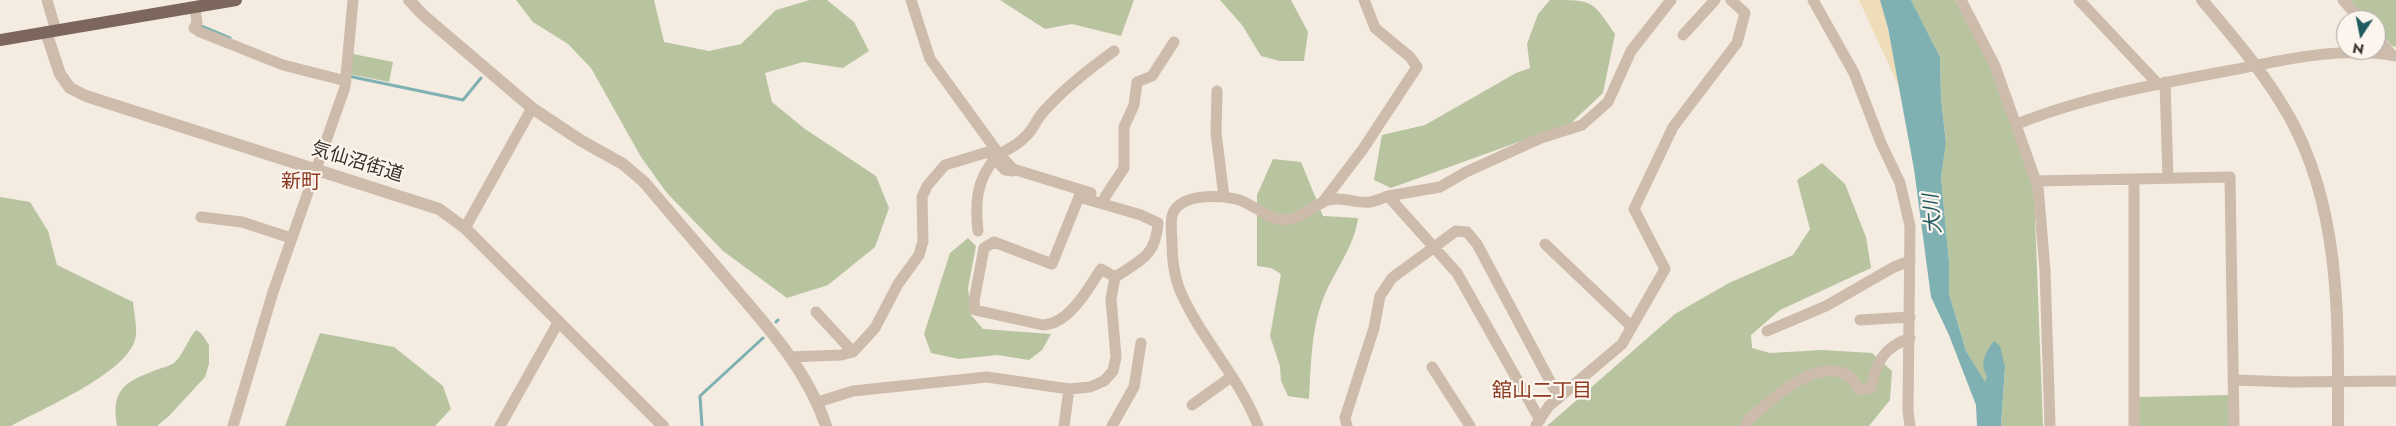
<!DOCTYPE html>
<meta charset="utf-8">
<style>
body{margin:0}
#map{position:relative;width:2396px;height:426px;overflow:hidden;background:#f4ebe1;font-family:Jost,sans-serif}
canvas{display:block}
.north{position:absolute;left:2336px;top:10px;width:50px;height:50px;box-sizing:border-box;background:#fbf5ee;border:1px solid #aea6a0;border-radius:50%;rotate:191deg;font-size:14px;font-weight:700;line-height:20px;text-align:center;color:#3b302b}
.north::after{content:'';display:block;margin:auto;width:18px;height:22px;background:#1f5a5e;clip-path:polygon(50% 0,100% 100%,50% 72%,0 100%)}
</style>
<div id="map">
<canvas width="2396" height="426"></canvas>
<div class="north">N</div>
</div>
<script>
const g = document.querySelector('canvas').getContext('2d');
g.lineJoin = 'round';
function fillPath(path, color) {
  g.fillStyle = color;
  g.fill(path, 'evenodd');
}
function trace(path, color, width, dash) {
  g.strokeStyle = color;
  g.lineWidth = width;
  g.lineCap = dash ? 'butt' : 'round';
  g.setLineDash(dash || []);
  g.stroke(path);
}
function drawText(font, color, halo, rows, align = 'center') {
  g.font = font + ' Jost,"Noto Sans JP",sans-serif';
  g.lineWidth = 4.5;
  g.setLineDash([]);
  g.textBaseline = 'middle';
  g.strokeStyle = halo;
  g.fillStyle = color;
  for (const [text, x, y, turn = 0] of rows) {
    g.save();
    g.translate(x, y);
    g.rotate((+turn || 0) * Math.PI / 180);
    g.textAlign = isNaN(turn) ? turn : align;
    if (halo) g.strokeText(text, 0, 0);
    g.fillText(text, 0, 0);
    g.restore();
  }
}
const green = new Path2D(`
 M516 0H654L664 42 709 51 741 44 776 10 810 0H827L854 22 869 51 843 68 803 62 765 73 772 102 805 129 876 176 889 208 875 247 828 285 787 298 723 251 667 193 641 157 591 68 568 44 533 22Z
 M1000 0H1134L1121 36 1072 24 1045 29Z
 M1220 0H1291L1308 32 1304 61H1280L1261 56 1242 25Z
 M1550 0C1593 0 1592 0 1615 34L1603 93 1571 123 1391 188 1374 180 1382 135 1425 125 1516 73 1530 68 1527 44 1538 14Z
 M1911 0H1955L1994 72 2034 191 2043 426H2001L2005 367 1987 376 1985 383 1966 351 1949 294V262L1941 177 1946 142 1941 99 1940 57Z
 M2350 0H2396V47L2392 46 2376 28V20H2368Z
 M353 54 393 62 389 82 349 74Z
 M1273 159 1301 162 1323 216 1358 218C1354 248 1334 271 1323 299 1311 330 1311 366 1309 399L1288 396 1281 381 1280 366 1270 336 1281 274 1271 268 1257 266V195Z
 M1822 163 1845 184 1866 237 1871 268 1780 310 1751 335 1752 348 1770 353 1822 350 1872 353 1892 371 1890 400 1869 426H1547L1675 314 1729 283 1793 255 1810 229 1797 180Z
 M0 197 30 202 48 231 57 265 133 302C134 313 138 330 135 340 124 375 43 408 11 426H0Z
 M968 238 976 246 968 288 971 315 983 329 1051 334 1042 350 1029 360 997 355 959 359 931 353 924 334 950 253Z
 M196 330 201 333 209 345V364L205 377 169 416 157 426H117C111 390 124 382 156 370 161 368 170 366 174 363 183 355 188 339 196 330Z
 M320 333 394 347 443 386 451 409 435 426H285Z
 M2231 395V426H2138V397Z`);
const sand = new Path2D(`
 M1859 0H1880L1888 28 1900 89Z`);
const water = new Path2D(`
 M1880 0H1911L1940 57 1941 99 1946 143 1941 177 1949 262V294L1966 351 1985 382 1987 376C1979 364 1986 351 1994 341L2000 346 2005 367 2001 426H1977L1976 405 1949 335 1931 297 1914 169 1888 28Z`);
const stream = new Path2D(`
 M201 26 230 38
 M348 76 463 100 481 78
 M776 322 778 320
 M702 426 700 396 763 338`);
const minor = new Path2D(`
 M47 0 56 31
 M911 0 930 59 999 154 1013 169 1091 193
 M1813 0 1854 73 1881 143 1900 183 1910 226 1908 411 1910 426
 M1961 0 1995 66 2038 187 2045 270 2050 426
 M2079 0 2158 84
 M2343 0 2361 20
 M195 7 197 23 194 28 200 32 283 65 346 81
 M1683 35 1715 0
 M2376 37 2392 55
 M2165 82 2168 178
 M1217 91 1216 133 1224 197
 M2017 124C2084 97 2156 84 2227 71 2285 60 2336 46 2396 56
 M999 154C1010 149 1020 143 1028 134 1035 126 1038 116 1046 109 1066 87 1089 69 1114 51
 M2134 179V426
 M2036 181 2230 177 2234 426
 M1388 196 1440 187 1466 172 1541 138 1582 125 1608 102 1631 51 1671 0
 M1105 197 1124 168V127L1134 105 1137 82 1152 76 1174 42
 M1322 203 1363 149 1417 67 1410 57 1375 28 1364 0
 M201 217 242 222 291 238
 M465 228 532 108
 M978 231C975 204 976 180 995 159
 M1545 244 1632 327
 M816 312 853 352
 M1860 320 1910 317
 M1767 331 1826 306 1894 267 1910 261
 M790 357 841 355 853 352 875 328 898 284 919 255 923 241 922 197 927 186 945 165 988 152 1005 170 1012 171 1013 169
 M1432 367 1470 426
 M2234 380 2291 382 2396 381
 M818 402 853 391 987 377 1069 389 1090 387 1104 381 1113 371 1116 357 1111 299 1115 277C1140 261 1156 256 1158 223L1141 215 1079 197 1052 264 994 242 984 248 974 301 975 310 1043 325C1069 324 1088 289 1101 269L1115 277
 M1192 405 1231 377
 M1536 425 1549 406 1622 344 1665 269 1634 209 1673 127 1737 43 1745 13 1731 0
 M233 426 273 292 345 87 353 0
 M500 426 559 321
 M1064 426 1069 389
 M1112 426 1134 387 1141 343
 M1258 426C1239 376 1199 337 1179 288 1174 274 1172 257 1172 243 1172 235 1170 224 1172 216 1178 193 1219 195 1236 199 1251 203 1263 215 1277 219 1295 224 1310 208 1325 201 1340 195 1356 204 1370 202 1376 201 1383 198 1388 196L1457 273 1540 420
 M1347 426 1345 418 1374 328 1380 296 1392 278 1456 231 1467 232 1477 244 1559 398
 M1746 426 1749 419C1772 400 1815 357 1847 375 1852 378 1856 385 1860 390L1871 388C1876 362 1884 347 1910 338`);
const tertiary = new Path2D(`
 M409 0 423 15 532 108 580 140 623 164 644 182C673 216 702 250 731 284 768 327 808 371 826 426
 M2202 0C2234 38 2266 75 2290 118 2342 212 2338 323 2338 426
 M46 32 60 74 70 88 86 96 439 209 465 228 663 426`);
const primary = new Path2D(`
 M0 40 236 0`);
const streetNames = [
 ["気仙沼街道",357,163,17]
];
const neighbourhoodNames = [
 ["新町",301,183],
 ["舘山二丁目",1542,392]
];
const waterNames = [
 ["大川",1934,214,-95]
];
fillPath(green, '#b8c4a0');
fillPath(sand, '#efdcb8');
fillPath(water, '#7fb0b2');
trace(stream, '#7fb0b2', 3);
trace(minor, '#cdbbac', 11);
trace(tertiary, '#cdbbac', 12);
trace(primary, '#7d675c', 12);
drawText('19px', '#3b302b', '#fbf5ee', streetNames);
drawText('20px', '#8c3b22', '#fbf5ee', neighbourhoodNames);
drawText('italic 20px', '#1f5a5e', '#fbf5ee', waterNames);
</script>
